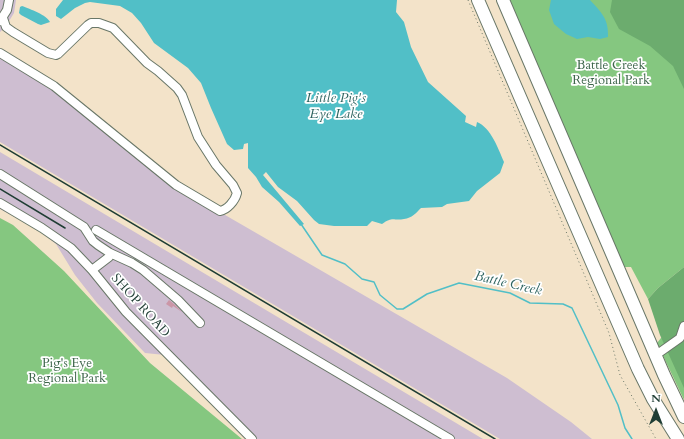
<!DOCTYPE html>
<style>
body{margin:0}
#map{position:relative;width:684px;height:439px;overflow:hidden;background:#f3e3c9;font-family:Cardo,serif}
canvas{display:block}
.north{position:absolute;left:636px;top:391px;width:40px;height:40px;-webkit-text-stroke:3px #fff;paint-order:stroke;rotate:0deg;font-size:11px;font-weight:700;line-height:16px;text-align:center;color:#1f3d34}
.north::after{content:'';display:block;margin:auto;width:14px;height:18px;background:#1f3d34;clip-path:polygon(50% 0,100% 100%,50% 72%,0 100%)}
</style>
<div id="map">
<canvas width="684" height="439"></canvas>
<div class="north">N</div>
</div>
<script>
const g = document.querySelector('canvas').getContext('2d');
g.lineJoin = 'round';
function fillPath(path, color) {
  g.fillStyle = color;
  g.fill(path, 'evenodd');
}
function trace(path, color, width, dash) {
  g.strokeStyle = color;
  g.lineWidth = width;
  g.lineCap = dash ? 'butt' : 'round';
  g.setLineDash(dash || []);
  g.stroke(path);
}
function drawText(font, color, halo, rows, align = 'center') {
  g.font = font + ' Cardo,serif';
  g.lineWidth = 3.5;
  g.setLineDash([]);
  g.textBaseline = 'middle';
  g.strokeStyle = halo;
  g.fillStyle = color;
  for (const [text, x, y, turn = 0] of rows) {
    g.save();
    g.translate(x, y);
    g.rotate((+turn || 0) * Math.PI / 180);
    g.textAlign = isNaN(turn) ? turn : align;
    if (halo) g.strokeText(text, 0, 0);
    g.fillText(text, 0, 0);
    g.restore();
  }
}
const industrial = new Path2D(`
 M0 0H16L14 13 6 26 0 32Z
 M0 56 57 91 168 182 507 378 571 422 592 439H500L0 142Z
 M0 152 483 439H247L165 355 145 353 97 303 75 275 56 244 37 229 0 209Z`);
const green = new Path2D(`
 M504 0H684V267L658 288 648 299 631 267H615Z
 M0 218 13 225 64 271 150 363 242 439H0Z
 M684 309V400L657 343Z`);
const forest = new Path2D(`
 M612 0H684V89L673 66 650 46 619 29 610 12Z
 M684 267V388L660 335 648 299 658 288Z`);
const water = new Path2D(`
 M63 0H397L396 12 404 22 411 47 428 82 466 116 465 122 476 127 477 122C491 128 498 148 504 162L500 173 477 191 469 201 447 204 442 207 421 208C416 213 412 218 404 219 393 221 393 216 382 224L372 221 367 226H334L319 224 314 220 297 201 278 187 266 172 263 175 304 224 300 226 279 202 262 187 256 177 248 168V143L244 144 243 149 234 150 227 144 211 108 201 83 188 68 154 43 141 23 132 13 120 6 90 2 85 3 75 8 61 19 56 16V9Z
 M551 0H590C601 12 609 19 608 37L600 39 588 37 577 39 566 34 554 24 549 10Z
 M22 6C30 9 47 15 50 22L41 25 38 24 21 15 19 13 20 7Z`);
const stream = new Path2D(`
 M301 224 322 255 345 264 362 279 374 282 380 295 397 309H403L427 294 459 283 510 293 530 303 563 304 572 308 618 405 625 428 632 439`);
const building = new Path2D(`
 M169 300 174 304 182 312 173 306 172 308 166 304Z`);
const path = new Path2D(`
 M468 0 609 333 620 375 656 439`);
const minor = new Path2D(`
 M0 21 7 10 9 0
 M0 53 54 86 176 185 220 211C227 210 235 201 237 193L233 185 216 165 198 137 182 95 177 88 158 71 147 63 113 28 99 23H91L88 25 58 54 56 55 48 53 13 32 6 27 3 18
 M0 174 84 227 93 241 98 245 110 253 132 263 143 270 178 300 200 323
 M0 203 42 228 71 248 92 270 126 312 252 439
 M96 230 450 439
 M92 270 109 257 110 253
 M656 355 680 338 684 326`);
const highway = new Path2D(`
 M478 0 638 369 653 399 678 439
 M503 0 664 375 684 417`);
const rail = new Path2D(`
 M0 145 495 439
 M0 189 65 228`);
const parkNames = [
 ["Battle Creek",611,66],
 ["Regional Park",611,81],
 ["Pig's Eye",67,364],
 ["Regional Park",67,379]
];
const streetNames = [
 ["SHOP ROAD",140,306,48]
];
const waterNames = [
 ["Little Pig's",336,99],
 ["Eye Lake",336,115],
 ["Battle Creek",508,284,13]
];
fillPath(industrial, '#cebed1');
fillPath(green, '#85c780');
fillPath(forest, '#6cac6e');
fillPath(water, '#51bfc7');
trace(stream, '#51bfc7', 1.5);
fillPath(building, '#cb96a7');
trace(minor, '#697768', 10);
trace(highway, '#697768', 14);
trace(path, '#697768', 1, [1, 3]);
trace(minor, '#fff', 8);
trace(highway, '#fff', 12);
trace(rail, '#1f3d34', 1.5);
drawText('13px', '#3e664b', '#fff', parkNames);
drawText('13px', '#1f3d34', '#fff', streetNames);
drawText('italic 14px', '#2e6460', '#fff', waterNames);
</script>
